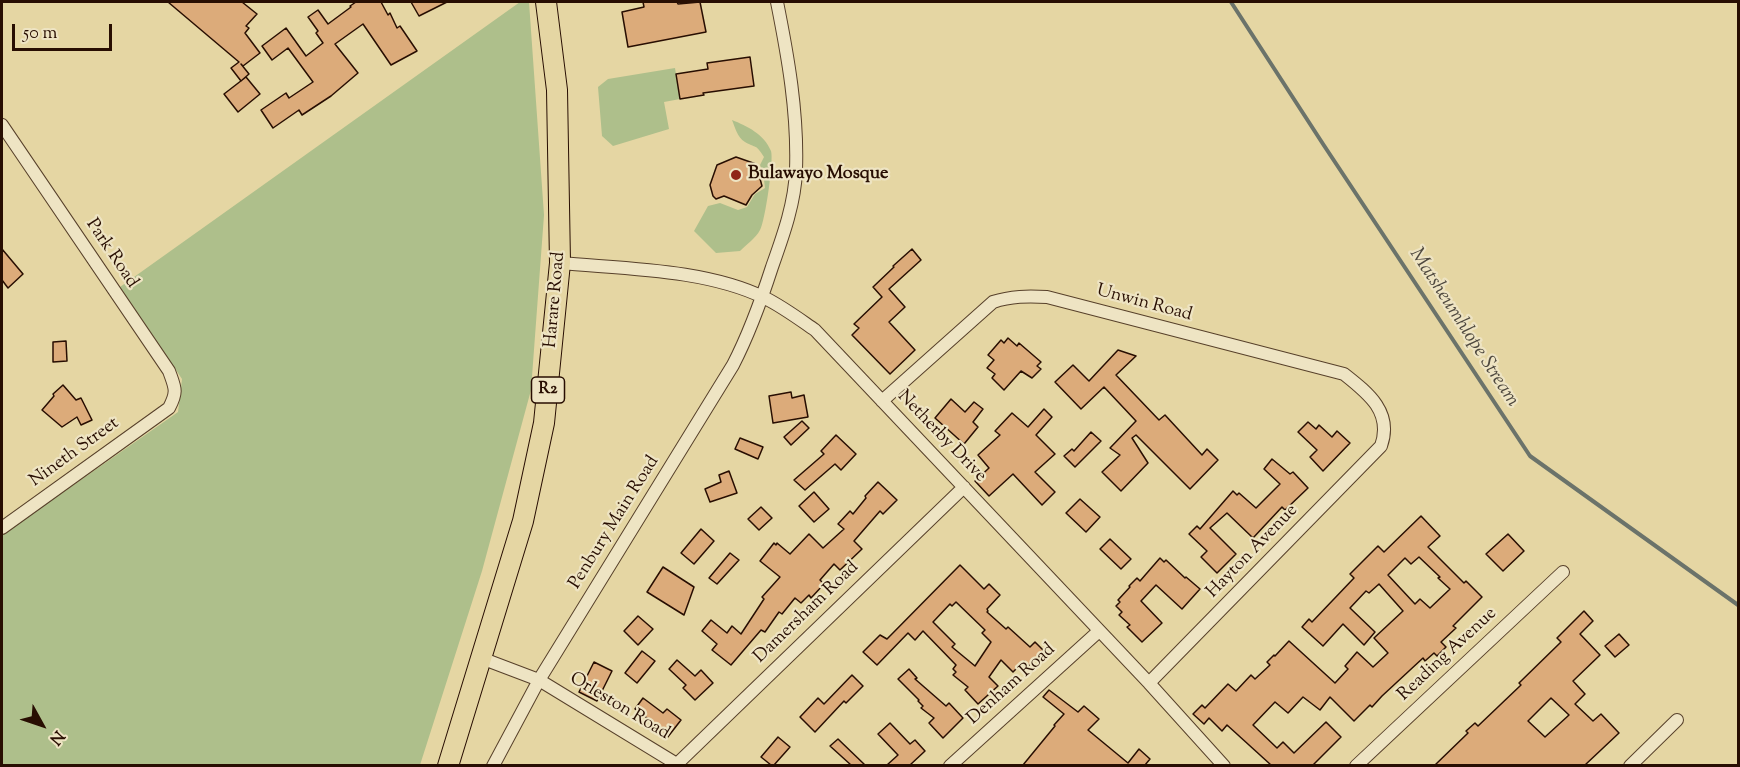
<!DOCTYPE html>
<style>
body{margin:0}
#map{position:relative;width:1740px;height:767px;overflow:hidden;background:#e5d6a3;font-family:"Sorts Mill Goudy",serif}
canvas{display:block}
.frame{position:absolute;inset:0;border:3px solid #280e02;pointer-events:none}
.north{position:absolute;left:12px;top:695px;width:60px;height:60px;-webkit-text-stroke:4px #eee4c3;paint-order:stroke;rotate:130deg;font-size:16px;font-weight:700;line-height:24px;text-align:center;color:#280e02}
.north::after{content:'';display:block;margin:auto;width:21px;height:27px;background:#280e02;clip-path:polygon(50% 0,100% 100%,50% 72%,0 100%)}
.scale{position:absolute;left:12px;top:24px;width:100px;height:27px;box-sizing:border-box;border:3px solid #280e02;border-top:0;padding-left:8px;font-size:18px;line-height:21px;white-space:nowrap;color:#280e02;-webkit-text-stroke:4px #eee4c3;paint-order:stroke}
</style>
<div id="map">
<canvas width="1740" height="767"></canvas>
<div class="frame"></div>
<div class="north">N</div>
<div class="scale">50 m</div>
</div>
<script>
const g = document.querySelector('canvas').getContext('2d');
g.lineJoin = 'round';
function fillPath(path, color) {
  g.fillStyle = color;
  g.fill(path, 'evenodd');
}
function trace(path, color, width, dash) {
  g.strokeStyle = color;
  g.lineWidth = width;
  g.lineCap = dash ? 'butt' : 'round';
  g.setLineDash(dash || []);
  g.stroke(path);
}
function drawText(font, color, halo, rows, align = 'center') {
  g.font = font + ' "Sorts Mill Goudy",serif';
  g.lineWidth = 4.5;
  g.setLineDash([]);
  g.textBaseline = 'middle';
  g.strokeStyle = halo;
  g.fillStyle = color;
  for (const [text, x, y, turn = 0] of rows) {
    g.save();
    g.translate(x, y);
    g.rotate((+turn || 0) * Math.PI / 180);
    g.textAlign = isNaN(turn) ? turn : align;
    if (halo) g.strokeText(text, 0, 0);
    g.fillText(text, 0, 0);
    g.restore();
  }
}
const green = new Path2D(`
 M520 2H529L544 215 531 390 482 571 420 765H2V535L178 412 182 379 120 287Z
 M675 68 680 99 664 102 669 129 613 146 602 136 598 87 608 79Z
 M732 120C747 126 764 134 771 151 774 160 765 222 760 230 756 238 746 245 740 251L716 253 694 231 708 206 720 203 738 210 747 207 755 194 765 188 763 172 760 165 764 157C755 143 757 149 745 142 737 137 735 127 732 120Z`);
const stream = new Path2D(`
 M1231 2 1323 144 1530 456 1738 605`);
const building = new Path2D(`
 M168 2H242L257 14 246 26 249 28 245 33 260 53 243 66 241 64 249 74 241 81 231 68 239 62Z
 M356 2H381L388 15 390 13 397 28 400 26 417 51 391 65 363 24 335 44 358 73 331 96 302 115 299 110 273 128 261 110 286 93 289 98 313 82 288 48 272 60 262 46 286 28 306 56 323 43 316 33 318 31 308 17 318 10 328 24 351 7 350 6Z
 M411 2H447L419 16Z
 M643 2H677L678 4 700 2 706 32 628 47 622 12 644 7Z
 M750 57 754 86 703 93 704 95 680 99 676 74 708 69 707 63Z
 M246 77 260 94 238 112 224 94Z
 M736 157 756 164 762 186 752 195 746 205 724 196 716 199 713 196 710 185 717 165Z
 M2 249 23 274 8 288 2 280Z
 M912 249 921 260 889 289 905 307 889 322 915 350 890 374 852 335 859 328 854 324 882 297 873 287 894 267 893 266Z
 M1008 338 1017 346 1019 343 1041 362 1037 366 1041 369 1032 378 1021 371 1004 390 992 378 995 374 987 368 994 360 988 355 1001 340 1004 343Z
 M66 341 67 361 53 362V342Z
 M1118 350 1136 356 1116 375 1159 420 1165 415 1202 455 1207 449 1218 460 1190 489 1136 435 1132 438 1148 463 1121 491 1102 472 1120 455 1110 448 1136 421 1104 387 1081 409 1055 382 1073 365 1089 381Z
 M63 385 76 400 81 398 92 420 81 425 77 417 62 427 42 410 54 396 53 394Z
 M791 392 792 398 804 395 808 417 773 423 769 396Z
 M951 399 965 412 974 402 983 409 973 422 978 427 964 444 935 418Z
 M1044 409 1052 417 1036 435 1055 454 1035 472 1055 492 1042 505 1013 474 989 496 975 481 989 468 978 455 1000 435 995 431 1012 413 1028 427Z
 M802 421 809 428 791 445 784 437Z
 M1308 422 1316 429 1319 425 1332 437 1337 431 1350 443 1323 471 1310 457 1317 450 1298 432Z
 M1091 432 1101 441 1075 467 1064 456 1072 449 1074 451Z
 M836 435 856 454 841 470 835 464 805 490 794 480 824 454 821 451Z
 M740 438 763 447 758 459 735 449Z
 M1272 459 1290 474 1293 472 1308 488 1285 510 1282 507 1253 538 1227 513 1210 528 1236 554 1217 573 1201 557 1207 551 1189 534 1197 526 1200 529 1233 491 1237 495 1239 493 1256 508 1280 484 1264 469Z
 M729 471 737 493 710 502 705 489 721 482 719 475Z
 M878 482 897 500 883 514 880 511 854 541 862 549 840 570 834 564 820 580 824 584 811 598 809 595 801 603 795 598 782 614 779 612 765 632 761 630 731 665 712 650 717 644 702 631 711 620 727 633 732 626 741 634 764 599 762 597 780 577 760 561 774 543 776 545 777 543 790 554 809 534 823 548 844 529 838 524 850 511 853 514 866 498 865 496Z
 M814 492 829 509 814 522 799 506Z
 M1080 499 1100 517 1086 532 1066 513Z
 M761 507 772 518 759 530 748 519Z
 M1421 516 1440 536 1428 547 1464 583 1466 581 1482 597 1453 626 1456 628 1441 642 1446 647 1437 656 1434 653 1425 661 1423 658 1382 696 1372 707 1370 705 1354 721 1330 697 1320 710 1303 697 1288 713 1275 702 1253 725 1277 748 1283 742 1294 753 1326 722 1341 737 1313 765H1271L1227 725 1222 731 1209 718 1204 724 1193 714 1202 705 1205 708 1228 684 1236 691 1251 675 1255 679 1270 665 1267 662 1274 655 1275 656 1289 641 1335 683 1348 669 1345 666 1357 652 1373 667 1388 653 1374 638 1403 611 1379 584 1369 593 1366 591 1350 608 1375 632 1364 645 1343 624 1323 646 1302 627 1309 619 1312 622 1354 578 1350 574 1378 546 1384 552ZM1419 557 1440 577 1438 578 1450 589 1430 608 1420 599 1415 604 1388 575 1405 558 1411 564Z
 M701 529 714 541 694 564 681 553Z
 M1508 534 1524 551 1503 571 1486 554Z
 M1110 539 1131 559 1121 569 1100 549Z
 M730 553 739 560 717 584 709 578Z
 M1160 558 1164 562 1166 560 1185 578 1186 577 1200 589 1182 609 1156 585 1141 601 1162 623 1142 642 1127 627 1130 625 1119 615 1122 612 1116 606 1120 602 1118 600 1130 587 1129 586 1137 578 1140 581Z
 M960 565 984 589 989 584 1000 595 987 609 988 611 987 612 1006 629 1008 627 1030 647 1035 642 1044 651 1029 666 1024 661 1013 672 1001 660 989 677 998 686 978 704 965 690 968 687 953 675 956 672 953 669 956 665 923 631 915 640 908 633 877 665 863 652 880 635 887 639ZM956 602 985 630 982 633 991 642 975 666 952 647 955 644 933 622 950 604 952 606Z
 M663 567 694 587 684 615 647 592Z
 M1584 611 1593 621 1580 634 1600 655 1573 681 1585 694 1575 704 1593 721 1601 714 1619 733 1585 765H1435L1468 733 1466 731 1475 723 1478 726 1521 685 1519 683 1561 642 1557 638ZM1551 698 1569 715 1545 737 1528 721Z
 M638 616 653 629 638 645 624 631Z
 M1619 634 1629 645 1615 657 1605 646Z
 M642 651 655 661 637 683 625 673Z
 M677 660 695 676 701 670 713 683 695 700 683 688 686 685 669 669Z
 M594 662 612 671 597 701 579 692Z
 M909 669 917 678 915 679 946 706 949 703 963 718 943 738 929 723 934 718 921 708 923 706 918 701 919 700 898 679Z
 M852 675 863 686 846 703 844 701 815 732 800 717 818 698 824 704Z
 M1049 690 1078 712 1084 706 1099 719 1088 730 1128 763 1139 749 1150 759 1145 765H1023L1055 726 1054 725 1064 714 1043 697Z
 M643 698 663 713 667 709 681 720 667 738 652 727 655 724 635 709Z
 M890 723 910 744 915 740 925 751 910 765H887L898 755 878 734Z
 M778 737 790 747 774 765H771L761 757Z
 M838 739 865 765H851L830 746Z`);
const minor = new Path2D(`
 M2 125 169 371C175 388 178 391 169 408L2 528
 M560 263C625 269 706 269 765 298 783 307 799 319 815 330L1149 683 1224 766
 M882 401 993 302C1011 296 1028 296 1047 297L1344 374C1368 393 1393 412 1381 446L1149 683
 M481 658 539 680 680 766
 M493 766 539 680 733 365C749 334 761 301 772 267 783 236 795 203 796 170 798 113 788 57 777 2
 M677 766 678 763 964 487
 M950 766 1099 631
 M1356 766 1563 572
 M1630 766 1677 720`);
const trunk = new Path2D(`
 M448 766 523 521 544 423 560 263 557 90 546 2`);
const markers = [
 [736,175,6,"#8f2418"]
];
const shields = [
 [548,390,33]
];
const shieldNames = [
 ["R2",548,390]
];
const poiNames = [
 ["Bulawayo Mosque",748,175]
];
const streetNames = [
 ["Park Road",111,254,56],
 ["Harare Road",556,300,-85],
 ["Unwin Road",1144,304,15],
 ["Netherby Drive",941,437,46],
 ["Nineth Street",75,453,-36],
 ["Penbury Main Road",615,523,-58],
 ["Hayton Avenue",1253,552,-46],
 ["Damersham Road",807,613,-44],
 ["Reading Avenue",1448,655,-43],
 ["Denham Road",1012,685,-42],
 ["Orleston Road",619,707,31]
];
const waterNames = [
 ["Matsheumhlope Stream",1463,328,57]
];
fillPath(green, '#aebf8b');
trace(stream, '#6b736a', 4);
fillPath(building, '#dcab7a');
trace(building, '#280e02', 1.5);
trace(minor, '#57402a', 14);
trace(trunk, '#280e02', 22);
trace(minor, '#eee4c3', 12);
trace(trunk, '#e5d6a3', 20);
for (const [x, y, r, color] of markers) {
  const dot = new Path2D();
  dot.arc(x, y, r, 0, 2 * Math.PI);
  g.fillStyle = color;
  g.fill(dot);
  trace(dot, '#eee4c3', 2);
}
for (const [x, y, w] of shields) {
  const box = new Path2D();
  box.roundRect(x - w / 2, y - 13, w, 26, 4.5);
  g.fillStyle = '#eee4c3';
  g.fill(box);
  trace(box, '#280e02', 1.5);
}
drawText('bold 16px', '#280e02', null, shieldNames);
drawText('bold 18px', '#280e02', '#eee4c3', poiNames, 'left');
drawText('18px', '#280e02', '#eee4c3', streetNames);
drawText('italic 20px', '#4f493f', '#eee4c3', waterNames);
</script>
